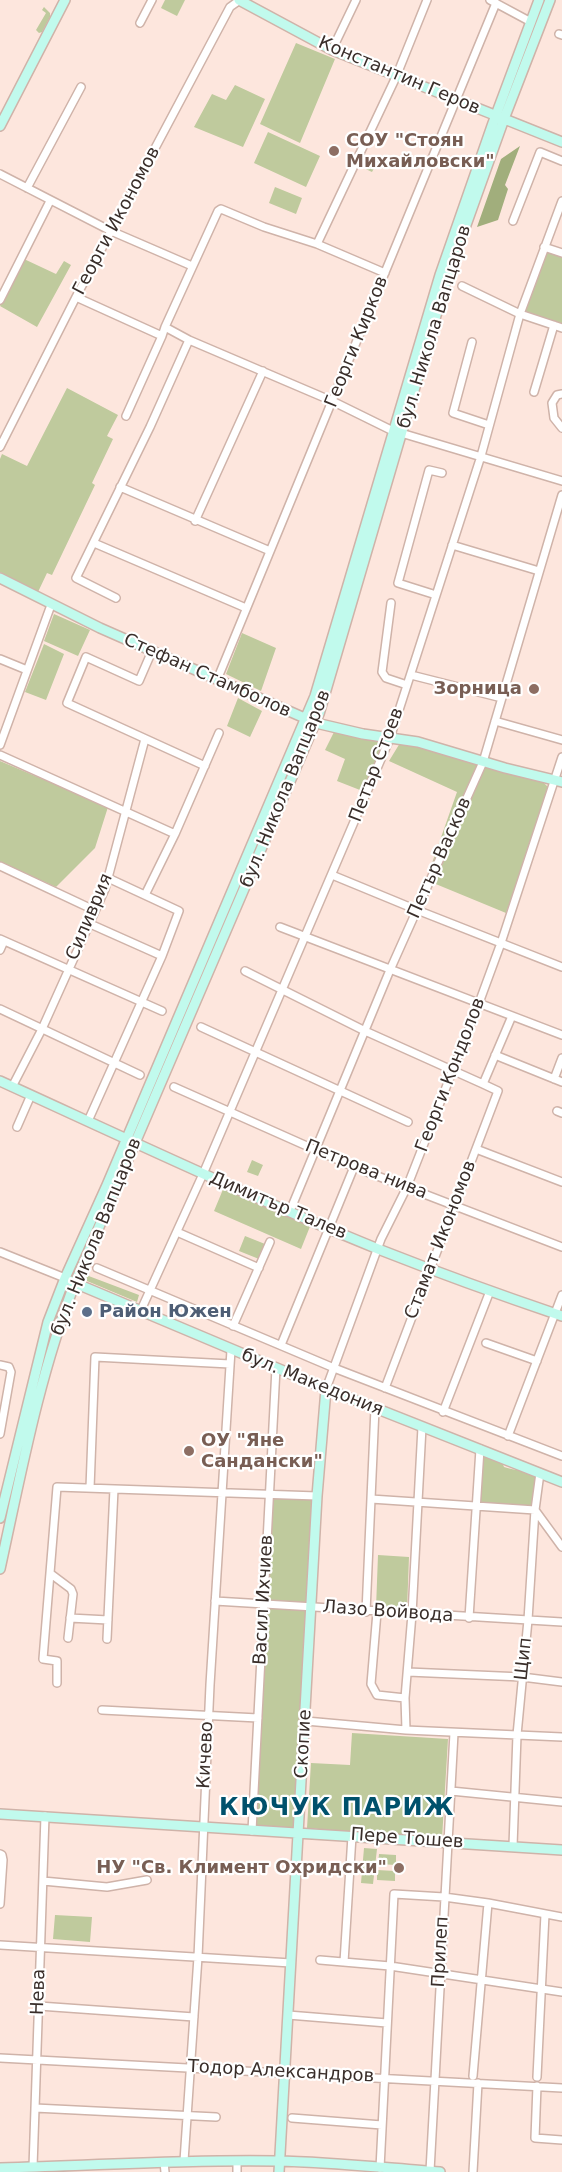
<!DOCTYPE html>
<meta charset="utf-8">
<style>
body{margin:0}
canvas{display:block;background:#fde6dd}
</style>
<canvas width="562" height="2172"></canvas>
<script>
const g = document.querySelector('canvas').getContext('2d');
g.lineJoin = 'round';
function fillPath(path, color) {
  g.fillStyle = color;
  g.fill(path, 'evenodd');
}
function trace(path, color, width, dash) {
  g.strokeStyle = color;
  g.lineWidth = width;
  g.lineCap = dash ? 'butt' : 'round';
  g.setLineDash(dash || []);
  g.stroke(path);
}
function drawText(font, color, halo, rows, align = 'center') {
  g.font = font + ' "DejaVu Sans",sans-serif';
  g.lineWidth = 4.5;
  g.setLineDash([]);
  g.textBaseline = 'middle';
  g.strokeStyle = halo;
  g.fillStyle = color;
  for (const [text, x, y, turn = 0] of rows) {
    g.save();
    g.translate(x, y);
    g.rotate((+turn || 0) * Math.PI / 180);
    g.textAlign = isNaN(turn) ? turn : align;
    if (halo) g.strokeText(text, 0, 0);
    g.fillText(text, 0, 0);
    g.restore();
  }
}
const green = new Path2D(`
 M165 0H185L177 16 161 8Z
 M44 7 50 13V17L42 32 39 33 36 30 46 13 42 10Z
 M296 43 335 59 300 143 260 124Z
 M235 85 265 99 243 147 194 127 212 94 226 100Z
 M268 132 320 156 306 187 254 163Z
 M360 153 378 161 372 172 355 164Z
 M275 187 302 198 296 214 269 203Z
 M544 247 562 253V328L520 314Z
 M24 259 56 274 64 261 71 265 37 327 0 306Z
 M67 388 118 415 107 436 113 439 92 483 95 485 52 575 47 573 38 592 0 572V459L2 454 27 466Z
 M54 614 90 630 78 656 44 641Z
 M242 633 276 648 261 691 226 674Z
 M44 644 64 654 46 700 25 692Z
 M238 698 262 711 250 737 227 726Z
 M334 732 382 741 384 747 365 792 337 781 345 759 325 750Z
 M400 743 424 747 543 782 549 788 506 913 426 880 457 792 389 761Z
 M0 761 108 807 95 848 56 887 0 862Z
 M252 1160 263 1165 258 1176 247 1172Z
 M224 1187 311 1224 301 1249 214 1211Z
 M245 1236 265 1244 259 1259 239 1251Z
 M86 1275 139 1295 137 1302 87 1281Z
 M482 1455 502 1462 504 1467C516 1471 526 1470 537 1475L533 1508 479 1503Z
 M273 1497 315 1500 296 1831 256 1829Z
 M378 1555 409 1557 407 1610 376 1608Z
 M352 1733 448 1739 442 1839 307 1828 311 1763 350 1765Z
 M364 1848 377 1849 373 1884 361 1883Z
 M379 1854 396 1855V1865L378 1864Z
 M377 1870 395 1871V1881L377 1880Z
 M55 1915 92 1917 90 1942 53 1939Z`);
const forest = new Path2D(`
 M520 146 505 185 508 189 498 220 477 227 501 159Z`);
const street = new Path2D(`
 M490 0 531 22
 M140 23 152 0
 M559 34 562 35
 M332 50 356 0
 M0 174 111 231 192 266
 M27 188 81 87
 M513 221 540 152 562 161
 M317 244 396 77 427 0
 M544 247 562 253
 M462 286 520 314 562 328
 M76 297 162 336 165 327 189 340 332 401 393 431
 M0 300 50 201
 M165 327 218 211 221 209 264 227 317 244 385 273
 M472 342 453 413 489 425
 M534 392 554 325
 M562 394 557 395 552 403 554 418 562 428
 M126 416 162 336
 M401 433 562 481
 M0 447 76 297 230 7 240 0
 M120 487 270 551
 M195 521 263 371
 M94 543 246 608
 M452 545 539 571
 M436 595 398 583 429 470 442 473
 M116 598 76 578 150 427 189 340
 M391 603 382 672 386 678 407 685
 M152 651 139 681 86 657 67 703 205 766
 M0 659 27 670
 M411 675 502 698
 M217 680 496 3
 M495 721 562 740
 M0 745 51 605
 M0 755 175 834
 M0 866 94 910
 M332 875 417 910 562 967
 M145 895 175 834 219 733
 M88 923 162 956
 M280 927 562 1035
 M0 939 162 1011
 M0 950 4 941
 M245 971 365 1031 483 1084
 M0 1009 140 1075
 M201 1027 408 1122
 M495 1055 562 1082
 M554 1079 562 1058
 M12 1087 42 1029 105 889 145 739
 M174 1087 354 1167 562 1247
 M557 1111 562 1113
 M88 1121 162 956 179 911 108 878
 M17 1127 31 1095
 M476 1149 562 1182
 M290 1211 390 970 483 762 562 495
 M177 1232 259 1268
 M0 1252 65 1278
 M97 1268 334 1368 562 1456
 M141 1310 203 1174 390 738 481 456 520 314 562 201
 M233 1326 270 1242
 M486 1343 537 1361
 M281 1345 354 1167
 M0 1365 9 1367 11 1372 0 1434
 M385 1388 498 1091 483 1084 512 1016
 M326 1389 381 1239 407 1187 479 1003 501 943 562 757
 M443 1412 490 1291
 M508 1436 562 1295
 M90 1488 95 1357 230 1364
 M371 1499 535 1510 562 1547
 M51 1574 71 1589 73 1594 68 1638
 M215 1601 562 1622
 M366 1612 375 1408
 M377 1612 371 1684 377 1695 405 1698
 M70 1618 108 1620
 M469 1618 480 1449
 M107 1639 114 1489
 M408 1672 522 1677 562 1682
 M57 1683V1661L43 1659 57 1487 317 1496
 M102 1710 258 1718
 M306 1721 406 1730 562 1737
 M406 1730 405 1698 412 1614 422 1427
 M451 1791 562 1802
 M252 1831 276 1368
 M513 1846 517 1735 528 1620 535 1510 540 1473
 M0 1854 2 1855 3 1860 0 1904
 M43 1881 107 1887 147 1880
 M0 1945 291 1963
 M320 1960 390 1966 562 1992
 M344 1962 352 1836
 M39 2006 194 2017
 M288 2015 387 2023
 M0 2058 562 2088
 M473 2076 488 1903
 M537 2077 545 1914
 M537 2086 535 2138 562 2140
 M35 2108 216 2117
 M292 2118 382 2125
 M184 2161 198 1957 210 1685 231 1350
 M237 2161V2172
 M164 2162 165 2172
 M33 2167 45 1816
 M380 2168 394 1894 444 1897 488 1903 562 1917
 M430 2171 454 1733
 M473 2172 478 2083`);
const secondary = new Path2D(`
 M239 0 332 50 562 142
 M0 126 65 0
 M0 578 100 628 316 723 363 734 418 742 505 768 562 782
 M0 1081C125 1138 250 1197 378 1249 439 1273 500 1295 562 1316
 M70 1281 317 1385 562 1482
 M0 1518 48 1322 65 1278 107 1185 315 696 440 275 493 123 539 0
 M0 1569C21 1473 39 1375 75 1283L319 714 447 278 504 119 550 0
 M0 1814 562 1850
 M0 2168C92 2166 185 2159 277 2161 331 2162 386 2168 440 2172
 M279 2172 317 1496 326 1389`);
const markers = [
 [334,151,6,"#8d6e63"],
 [534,689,6,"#8d6e63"],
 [87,1312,6,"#5c6f8a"],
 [189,1451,6,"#8d6e63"],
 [399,1868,6,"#8d6e63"]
];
const streetNames = [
 ["Константин Геров",399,76,23],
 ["Георги Икономов",117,221,-62],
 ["бул. Никола Вапцаров",435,327,-73],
 ["Георги Кирков",357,342,-68],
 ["Стефан Стамболов",207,676,24],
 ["Петър Стоев",377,765,-69],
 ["бул. Никола Вапцаров",286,789,-68],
 ["Петър Васков",440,858,-66],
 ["Силиврия",90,917,-67],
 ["Георги Кондолов",451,1075,-69],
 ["Петрова нива",366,1170,22],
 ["Димитър Талев",278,1206,23],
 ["бул. Никола Вапцаров",97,1237,-68],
 ["Стамат Икономов",441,1240,-69],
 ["бул. Македония",312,1383,22],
 ["Васил Ихчиев",264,1600,-87],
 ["Лазо Войвода",388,1612,4],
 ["Щип",524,1659,-84],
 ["Скопие",304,1744,-87],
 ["Кичево",206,1755,-87],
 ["Пере Тошев",407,1839,4],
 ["Прилеп",441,1952,-87],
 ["Нева",39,1992,-88],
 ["Тодор Александров",281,2072,3]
];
const educationNames = [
 ["СОУ \"Стоян",346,141],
 ["Михайловски\"",346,162],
 ["Зорница",522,689,"right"],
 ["ОУ \"Яне",201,1441],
 ["Сандански\"",201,1462],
 ["НУ \"Св. Климент Охридски\"",387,1868,"right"]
];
const serviceNames = [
 ["Район Южен",99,1312]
];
const districtNames = [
 ["КЮЧУК ПАРИЖ",337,1809]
];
fillPath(green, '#bfca9d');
fillPath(forest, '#a1ae7c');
trace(street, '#cfb3a9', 10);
trace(secondary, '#cfb3a9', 12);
trace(street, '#fff', 7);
trace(secondary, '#c1faed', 9);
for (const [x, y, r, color] of markers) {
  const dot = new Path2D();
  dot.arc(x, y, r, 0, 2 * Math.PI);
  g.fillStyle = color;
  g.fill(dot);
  trace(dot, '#fff', 2);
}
drawText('18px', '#392e2a', '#fff', streetNames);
drawText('bold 18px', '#785e54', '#fff', educationNames, 'left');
drawText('bold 18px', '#4e5e75', '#fff', serviceNames, 'left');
g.letterSpacing = '1.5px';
drawText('bold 24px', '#00516c', '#fff', districtNames);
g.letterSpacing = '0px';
</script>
